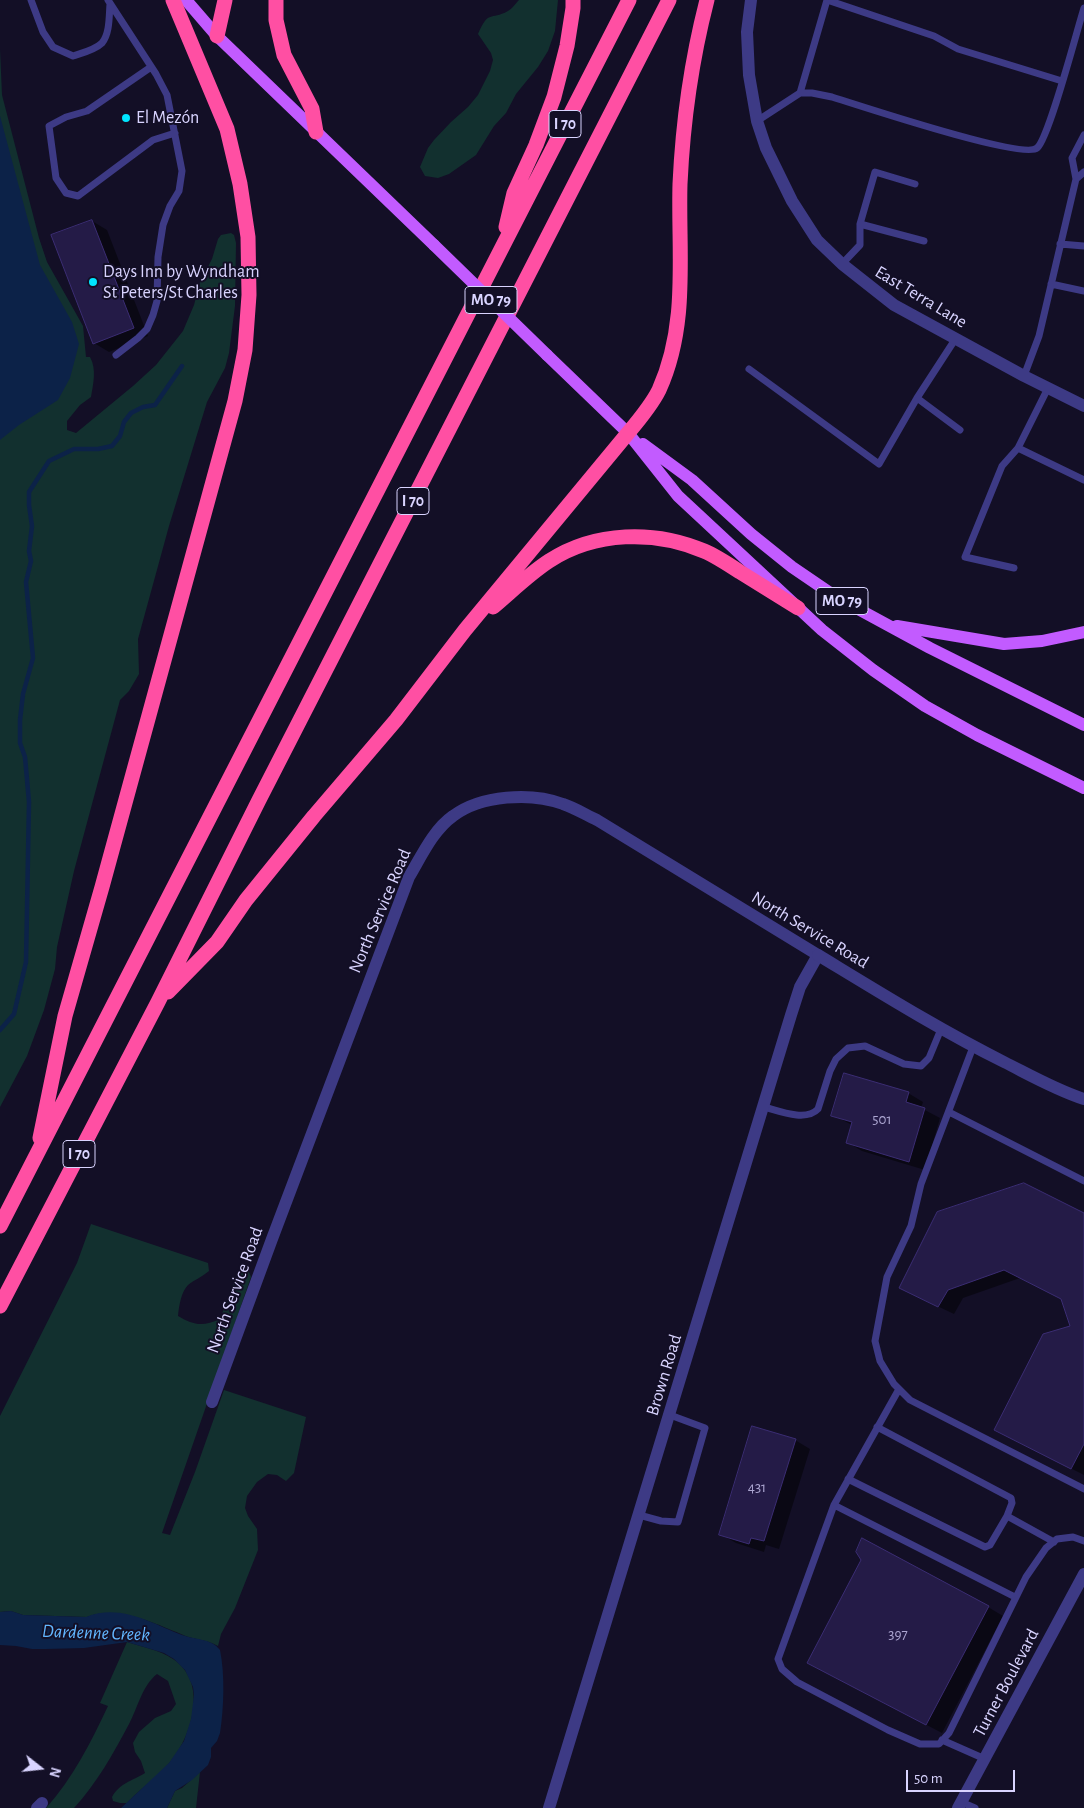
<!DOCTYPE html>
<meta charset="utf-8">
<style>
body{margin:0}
#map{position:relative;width:1084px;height:1808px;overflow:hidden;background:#130f26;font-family:"Alegreya Sans",sans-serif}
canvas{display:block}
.north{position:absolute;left:15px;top:1743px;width:50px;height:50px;-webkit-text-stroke:4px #130f26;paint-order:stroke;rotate:106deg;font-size:14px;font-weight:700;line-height:20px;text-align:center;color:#d9d4ff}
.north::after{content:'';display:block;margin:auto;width:18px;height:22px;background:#d9d4ff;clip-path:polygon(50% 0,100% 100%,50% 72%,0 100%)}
.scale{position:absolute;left:906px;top:1770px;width:109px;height:22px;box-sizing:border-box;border:2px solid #d9d4ff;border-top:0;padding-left:6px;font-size:15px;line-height:18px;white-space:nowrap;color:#d9d4ff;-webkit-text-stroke:4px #130f26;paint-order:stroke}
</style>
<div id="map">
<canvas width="1084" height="1808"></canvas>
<div class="north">N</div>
<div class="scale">50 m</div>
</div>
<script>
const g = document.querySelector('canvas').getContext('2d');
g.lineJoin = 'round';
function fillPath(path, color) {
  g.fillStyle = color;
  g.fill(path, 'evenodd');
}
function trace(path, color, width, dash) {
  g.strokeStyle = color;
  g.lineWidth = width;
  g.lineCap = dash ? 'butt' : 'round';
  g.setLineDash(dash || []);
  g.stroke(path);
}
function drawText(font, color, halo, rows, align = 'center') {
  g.font = font + ' "Alegreya Sans",sans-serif';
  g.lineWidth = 4;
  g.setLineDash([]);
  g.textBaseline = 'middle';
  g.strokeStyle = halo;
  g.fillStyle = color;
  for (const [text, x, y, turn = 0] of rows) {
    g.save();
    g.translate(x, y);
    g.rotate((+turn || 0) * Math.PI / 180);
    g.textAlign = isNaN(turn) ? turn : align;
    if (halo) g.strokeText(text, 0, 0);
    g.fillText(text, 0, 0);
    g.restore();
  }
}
const green = new Path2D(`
 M519 0H558L555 31 548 51 538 67 516 94 506 113 494 126 476 155 449 174 438 178 425 176 420 167 428 148 434 140 451 122 468 107 478 95 490 71 493 60 491 53 478 34C489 9 490 21 508 11 512 9 515 4 519 0Z
 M0 49 2 95 39 238 47 262 83 326 86 357H90C97 369 93 385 91 397L80 405 67 421V430L76 433 133 386 156 365 183 331 194 305 200 282 212 259 218 239 221 235 231 233 234 235 236 243 235 306 229 353 225 368 207 402 169 526 138 639 139 674 129 691 120 700 74 871 57 947 55 969 44 1010 27 1056 0 1107Z
 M91 1224 208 1263 209 1271C202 1277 194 1280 188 1285 181 1292 179 1306 178 1316 193 1325 203 1327 220 1319L237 1274C241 1271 244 1271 249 1272L251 1277 162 1533 170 1535 195 1472 224 1390 306 1417 294 1473 286 1481 277 1475 268 1474 257 1482 247 1496 245 1508 248 1516 257 1529 258 1550 235 1608 221 1634 218 1646C206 1639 193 1640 181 1634 154 1623 116 1605 87 1617L23 1615 11 1611 0 1612V1416L77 1263Z
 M127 1642C142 1647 160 1650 173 1659 208 1682 193 1734 171 1761 158 1777 141 1788 127 1803H120L113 1801 112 1797C120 1783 132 1781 145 1773L141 1761 135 1752 133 1743 139 1732 155 1718 171 1711 176 1704 168 1681 157 1674C142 1686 138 1707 129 1724 113 1754 97 1783 74 1808H46C73 1778 91 1742 108 1706L100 1703Z
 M200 1772 196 1808H167L175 1791 182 1788Z`);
const water = new Path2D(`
 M0 116 40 265 72 322 79 344 70 378 58 400 19 425 0 440Z
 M11 1611 23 1615 86 1617C120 1603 151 1623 182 1635 195 1640 211 1638 220 1650 225 1674 224 1708 220 1733L217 1741 211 1748V1757L208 1765 192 1780 175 1791 167 1808H121L169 1763 184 1741 191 1719 194 1695 193 1687 185 1670 174 1659 164 1653 127 1642 84 1648 46 1649H32L16 1646 0 1645V1612Z`);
const shadow = new Path2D(`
 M92 221 107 230 148 336 109 352 94 343Z
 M908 1093 923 1102 921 1108 940 1118 925 1170 862 1151 847 1142 852 1125 833 1115Z
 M1084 1215V1475L1011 1438 1072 1326 1063 1299 1020 1278 963 1298 954 1314 916 1296Z
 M795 1440 810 1449 779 1549 766 1545 764 1552 736 1543 721 1534Z
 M863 1560 988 1607 1003 1616 942 1733 824 1671Z`);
const stream = new Path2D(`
 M0 1030 14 1014 26 962 29 802 25 757 20 743V720L23 694 33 658 26 582 31 561 29 551 32 526 29 505V492L49 461 74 449H98L112 446 120 436 124 422 131 413 143 407 155 405 182 366`);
const building = new Path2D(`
 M92 220 134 328 93 344 51 235Z
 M844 1073 909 1092 906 1102 925 1108 909 1162 846 1143 852 1122 831 1116Z
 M1024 1183 1084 1213V1444L1071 1469 994 1430 1043 1334 1070 1326 1061 1299 1004 1270 948 1290 938 1307 899 1288 937 1212Z
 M752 1426 796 1439 764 1541 751 1538 749 1544 719 1535Z
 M862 1538 989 1606 926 1725 807 1663 861 1560 856 1552Z`);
const service = new Path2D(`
 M31 0 43 32 53 47 73 56C82 53 95 50 102 43 110 33 109 16 110 4
 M108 0 156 74 167 95 182 171 179 191 170 206 163 225 158 257 157 301 153 315 147 329 138 338 116 355
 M827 0 934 36 958 49 1062 81
 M151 67 87 111 66 117 49 126 56 178 66 193 78 196 153 140 175 133
 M800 93 827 0
 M757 121 800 93H812L832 97C858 105 1023 160 1037 148 1049 138 1077 30 1084 8
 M1076 179 1084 172
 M860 224 924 241
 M1060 244 1084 246
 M842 264 860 245V224L875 172 915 184
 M1051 284 1084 291
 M956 338 917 398 960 430
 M749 369 879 464 917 398
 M1024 376 1039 336 1076 179 1072 158 1084 135
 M1018 448 1084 480
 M1014 568 965 557 1002 466 1018 448 1048 388
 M973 1047 921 1184 911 1226 887 1277 875 1341 880 1361 894 1384 910 1400 1084 1489
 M764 1107C779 1111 806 1122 818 1109L830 1071 836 1059 848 1048 865 1046 904 1064 921 1066 929 1058 941 1029
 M949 1112 1084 1181
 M899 1389 834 1505 778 1659 782 1669 797 1682 888 1730 920 1744H939L949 1733 1026 1577 1046 1548 1057 1539 1073 1537 1084 1541
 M877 1427 1011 1498 1012 1503 1007 1516 1054 1542
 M848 1479 985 1547 990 1545 1007 1516
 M834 1505 1015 1597
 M639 1515 661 1521 678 1522 705 1428 670 1415
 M942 1740 985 1759
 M961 1802 975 1808`);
const minor = new Path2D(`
 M212 1402 272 1239 409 877C421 857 433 830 453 816 481 795 531 792 563 804 575 808 586 815 597 820L818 955 800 987 791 1015 549 1808
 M37 1808 42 1803
 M958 1808 1084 1574`);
const tertiary = new Path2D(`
 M751 0 747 32 749 75 757 121 766 148 792 201 817 240 842 264 894 305 1024 376 1084 406
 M818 955C879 992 940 1030 1004 1062 1030 1075 1056 1090 1084 1099`);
const primary = new Path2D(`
 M186 0 217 36 434 245
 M547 355 628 433 678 496 822 630 873 670 925 706 977 735 1084 788
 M643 444 692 480 751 534 792 567 836 597 930 648 1084 725
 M897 626 1004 644 1042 641 1084 632`);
const motorway = new Path2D(`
 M276 0V20L284 55 312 109 316 132
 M217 36 225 0
 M506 227 514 193 536 145 554 97 567 46 573 8V0
 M493 607C511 592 529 574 549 561 595 531 655 530 704 551 716 556 728 564 740 572 759 584 779 596 798 608
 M168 992 217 942 246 900 314 816 396 720 465 630 628 433C639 420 651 406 659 390 689 324 678 253 680 184 683 119 691 62 707 0
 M40 1138 65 1016 102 887 235 401 245 350 249 295 248 237 240 184 227 129 173 0
 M0 1226 629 0
 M0 1306 158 1002 259 800 669 0`);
const primaryBridge = new Path2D(`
 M434 245 547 355`);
const markers = [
 [126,118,5,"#00e5ff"],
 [93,282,5,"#00e5ff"]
];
const numberNames = [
 ["501",882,1119],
 ["431",757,1487],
 ["397",898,1634]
];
const shields = [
 [565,124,32],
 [491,300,52],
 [413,501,32],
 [842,601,52],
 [79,1154,32]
];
const shieldNames = [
 ["I 70",565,124],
 ["MO 79",491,300],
 ["I 70",413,501],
 ["MO 79",842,601],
 ["I 70",79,1154]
];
const poiNames = [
 ["El Mezón",136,118],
 ["Days Inn by Wyndham",103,272],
 ["St Peters/St Charles",103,293]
];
const streetNames = [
 ["East Terra Lane",921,297,31],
 ["North Service Road",380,911,-67],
 ["North Service Road",810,930,31],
 ["North Service Road",235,1290,-70],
 ["Brown Road",664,1375,-73],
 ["Turner Boulevard",1006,1683,-62]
];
const waterNames = [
 ["Dardenne Creek",96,1633,2]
];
fillPath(green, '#12302f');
fillPath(water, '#0c2248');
fillPath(shadow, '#0007');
trace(stream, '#0c2248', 4.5);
fillPath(building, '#241b47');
trace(building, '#3b2d73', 1);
trace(service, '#3d3a85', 7);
trace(minor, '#3d3a85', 12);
trace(tertiary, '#3d3a85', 12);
trace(primary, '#c25bff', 12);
trace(motorway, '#ff4fa3', 15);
trace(primaryBridge, '#c25bff', 12);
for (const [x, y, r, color] of markers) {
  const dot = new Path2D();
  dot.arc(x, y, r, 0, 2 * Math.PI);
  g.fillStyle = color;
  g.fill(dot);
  trace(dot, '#130f26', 2);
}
drawText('15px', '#aca6d1', null, numberNames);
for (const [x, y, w] of shields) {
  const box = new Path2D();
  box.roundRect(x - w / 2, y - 13.5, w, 27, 4);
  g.fillStyle = '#130f26';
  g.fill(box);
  trace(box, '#d9d4ff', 1);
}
drawText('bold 16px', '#d9d4ff', null, shieldNames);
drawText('18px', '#d9d4ff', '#130f26', poiNames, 'left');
drawText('18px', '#d9d4ff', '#130f26', streetNames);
drawText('italic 19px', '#62b6ff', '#130f26', waterNames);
</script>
